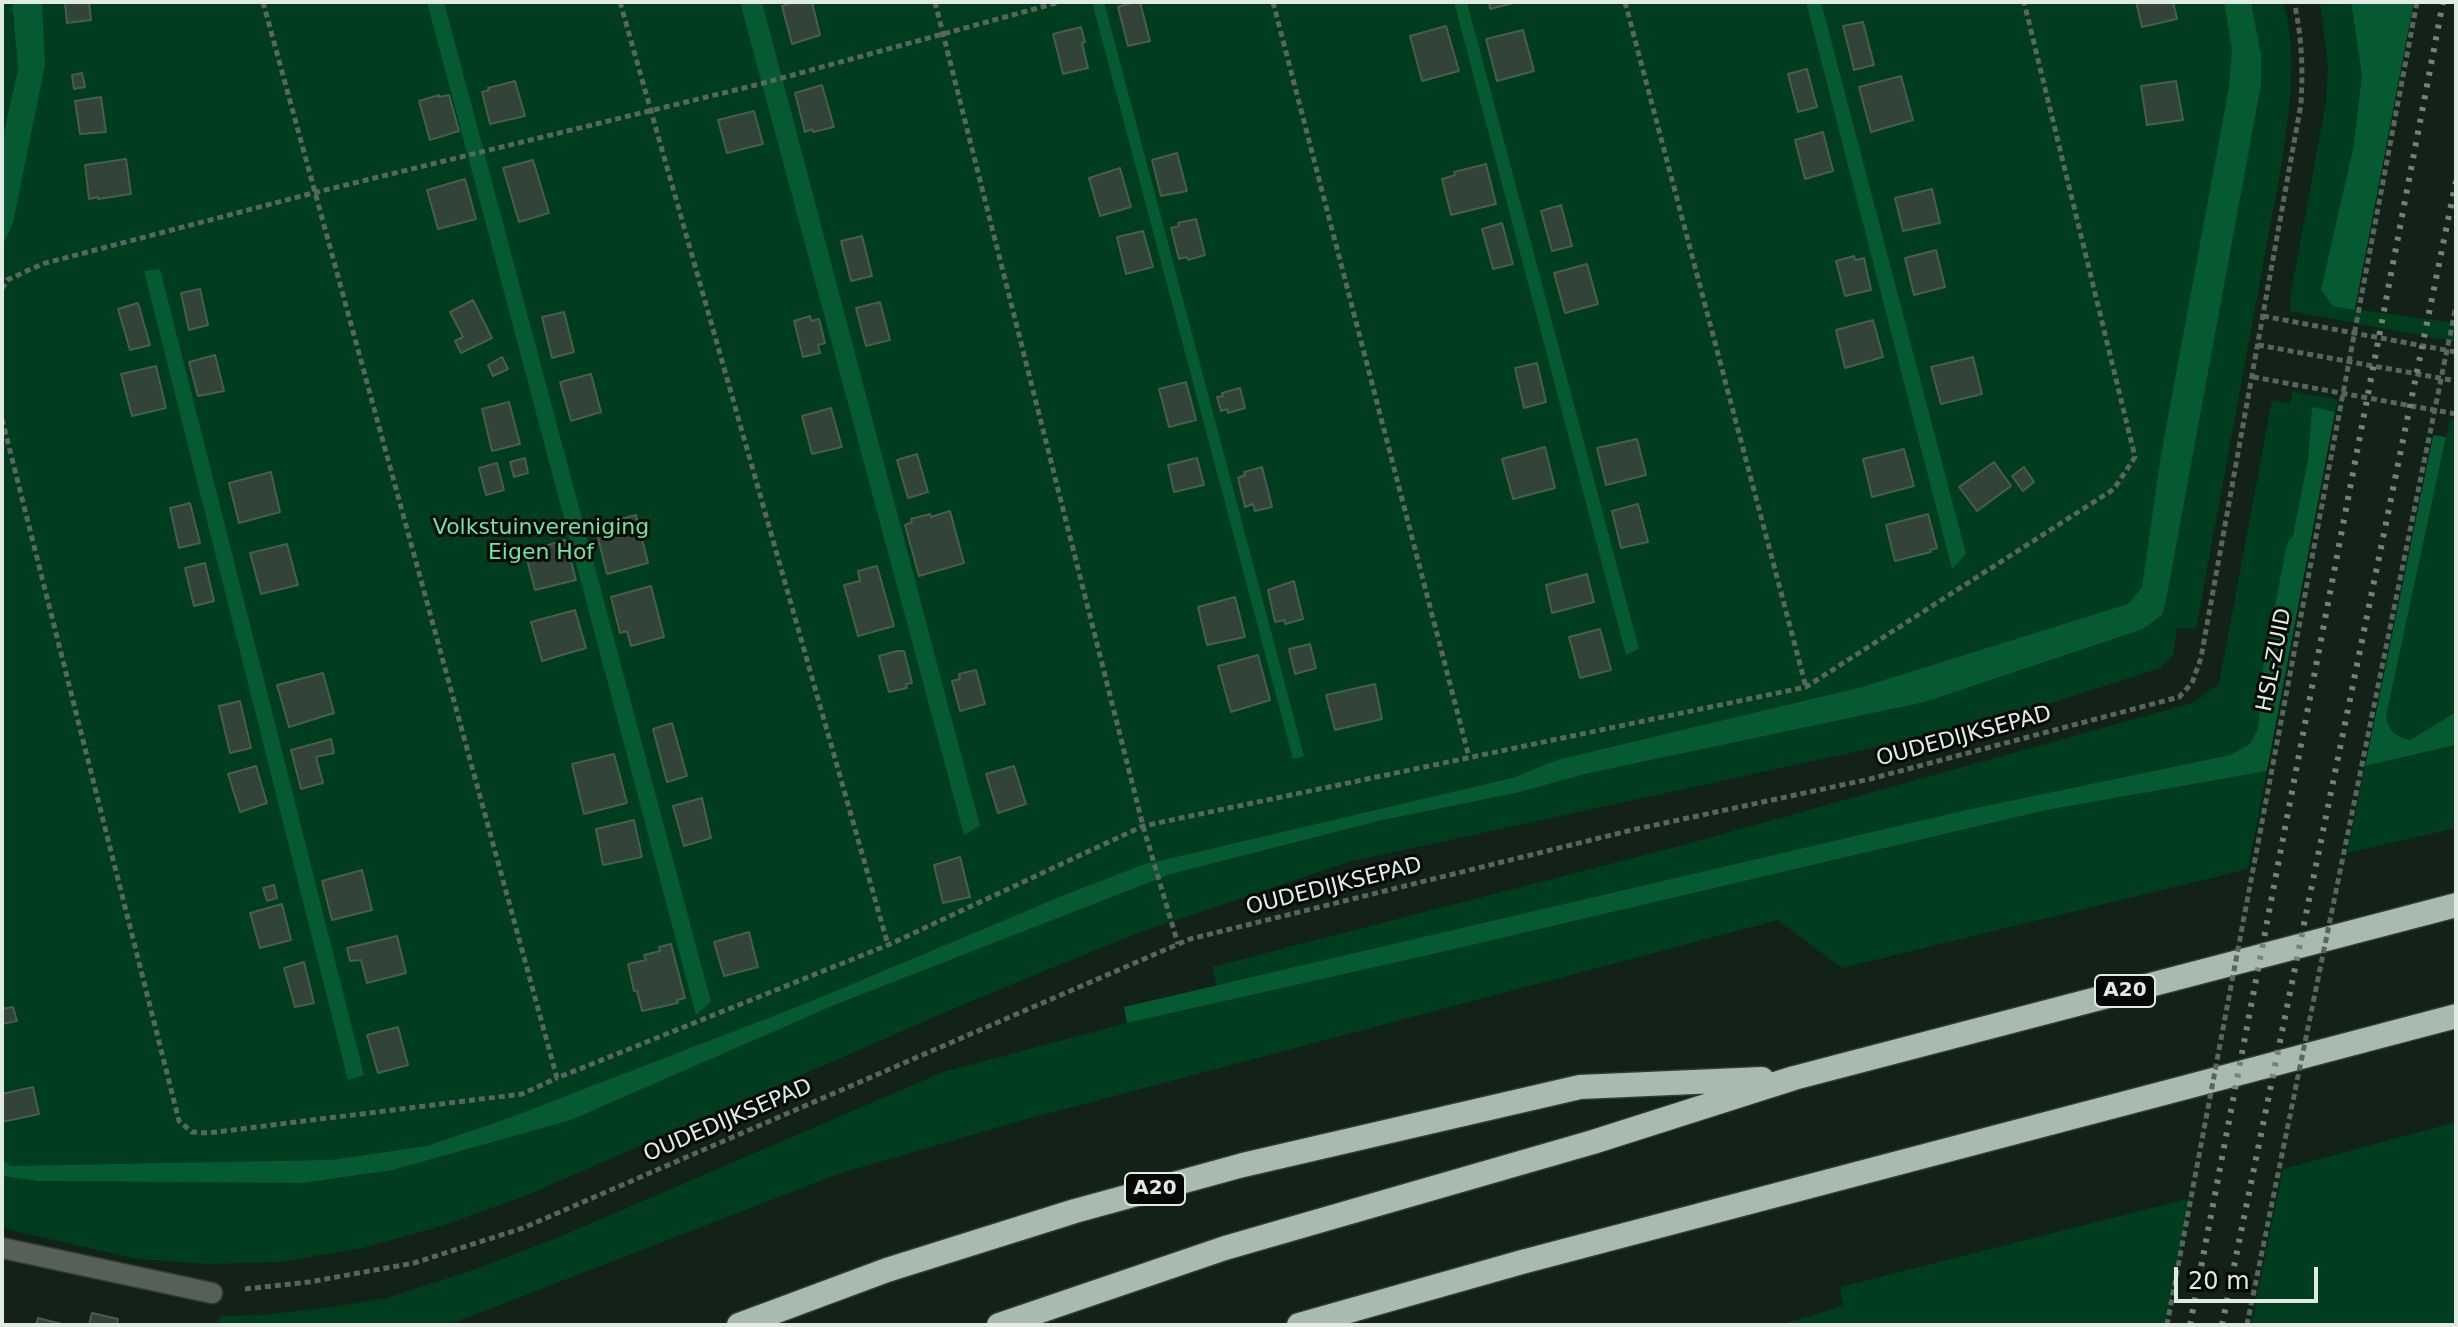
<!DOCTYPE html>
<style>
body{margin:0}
#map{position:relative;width:2458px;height:1327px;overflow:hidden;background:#122218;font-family:"DejaVu Sans",sans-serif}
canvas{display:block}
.frame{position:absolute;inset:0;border:4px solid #e1ebe4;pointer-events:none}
.scale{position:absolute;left:2174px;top:1267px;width:144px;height:36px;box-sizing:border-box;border:4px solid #e1ebe4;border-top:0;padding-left:10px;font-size:24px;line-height:28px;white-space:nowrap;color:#e1ebe4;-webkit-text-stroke:6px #040906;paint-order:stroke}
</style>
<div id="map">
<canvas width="2458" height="1327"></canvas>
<div class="frame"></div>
<div class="scale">20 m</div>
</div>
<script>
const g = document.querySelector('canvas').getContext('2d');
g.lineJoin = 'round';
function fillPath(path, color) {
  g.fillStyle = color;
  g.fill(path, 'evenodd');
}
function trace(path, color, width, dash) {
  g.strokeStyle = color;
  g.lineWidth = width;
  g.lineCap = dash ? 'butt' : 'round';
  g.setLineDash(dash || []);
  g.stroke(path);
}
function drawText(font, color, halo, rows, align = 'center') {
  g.font = font + ' "DejaVu Sans",sans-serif';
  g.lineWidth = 6;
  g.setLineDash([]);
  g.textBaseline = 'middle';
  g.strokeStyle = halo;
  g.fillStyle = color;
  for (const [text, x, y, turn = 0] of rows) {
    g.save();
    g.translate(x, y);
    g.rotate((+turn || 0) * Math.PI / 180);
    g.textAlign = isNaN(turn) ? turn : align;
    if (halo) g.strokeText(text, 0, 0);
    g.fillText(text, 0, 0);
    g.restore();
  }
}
const green = new Path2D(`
 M2 2H12L18 69 2 141Z
 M31 2H2237L2247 59 2149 601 2113 629 1160 871 398 1161 2 1168V215Z
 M2251 2H2284C2298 60 2289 115 2280 173L2196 629 2177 628 2173 655 2161 668 2055 702 1873 748 1349 862 1138 933 969 1002 525 1196 442 1226 362 1248 281 1262 208 1264 137 1259 2 1228V1176L37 1181 303 1183 393 1170 571 1120 837 1004 1171 874 1383 820 1516 793 1585 774 1925 702 2143 629 2166 601 2261 85V54Z
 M2320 2H2351L2362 76 2333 306 2456 323V342L2290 311V298L2326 102 2328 65Z
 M2293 391 2338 400 2335 412 2312 407 2308 459 2293 535 2287 543 2263 668 2258 729 2250 744 2230 755 1966 810 1217 986 1212 967 1683 845 2192 703 2219 684 2272 400 2290 403Z
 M2450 420 2456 421V712L2410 740C2397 736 2389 732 2386 717Z
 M2456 745V828L2347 853 2365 766Z
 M2267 771 2248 869 1842 968 1778 920 1020 1121 841 1173 448 1325H218L220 1316 262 1315 333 1307 387 1298 476 1269 559 1237 943 1072 1127 1023 1442 952 2048 810Z
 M2456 1122V1325H2251L2283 1169Z
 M2191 1198 2166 1325H1779L1843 1306 1840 1287Z`);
const water = new Path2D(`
 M12 2H42L45 65 13 223 2 247V141L18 69Z
 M427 2H444L711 1002 696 1015Z
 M740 2H762L980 826 964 835Z
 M1092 2H1104L1304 756 1293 759Z
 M1454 2H1467L1639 649 1626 655Z
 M1806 2H1821L1966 554 1952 569Z
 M2224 2H2251L2261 54V85L2166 601 2162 615 2143 629 1925 702 1585 774 1516 793 1383 820 1171 874 837 1004 571 1120 393 1170 303 1183 37 1181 2 1176V1159L10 1166 331 1160 427 1146 509 1118 807 1003 1062 896 1142 865 1512 778 1557 760 1862 687 2128 604 2142 587 2161 455 2229 87 2232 50Z
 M2351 2H2414L2355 310 2333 306 2321 290 2353 149 2362 76Z
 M160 269 364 1075 348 1080 144 271Z
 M2312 407 2335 412 2267 771 2047 810 1442 952 1127 1023 1124 1007 1966 810 2230 755 2250 744 2258 729 2263 668 2287 543 2293 535 2308 459Z
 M2433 435 2446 437 2386 717C2389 732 2396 736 2410 740L2456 712V745L2365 766Z`);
const pier = new Path2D(`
 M2414 2H2418L2359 311 2354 314Z
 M2336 408 2339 413 2271 772 2266 776Z
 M2431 431H2434L2364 770 2361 765Z`);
const building = new Path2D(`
 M65 2H89L91 20 67 23Z
 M795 2H812L820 35 792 44 782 6Z
 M1135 2H1140L1150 41 1128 46 1118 7Z
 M1489 2H1518L1490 9Z
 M2136 2H2173L2177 19 2142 27Z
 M1863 22 1874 65 1854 70 1843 26Z
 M1446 26 1459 71 1422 81 1410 36Z
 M1081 27 1085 42 1082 43 1088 68 1063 74 1053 34Z
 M1523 30 1534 71 1497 81 1486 39Z
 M1807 69 1817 107 1798 112 1788 74Z
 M82 73 85 87 74 89 72 75Z
 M1901 76 1913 120 1871 132 1859 87Z
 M515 81 525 116 490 124 482 92 489 90 488 88Z
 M2176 81 2183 120 2147 125 2141 86Z
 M822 85 834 127 813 132 812 129 805 132 795 93Z
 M439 95V97L449 95 459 131 430 140 419 101Z
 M101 97 106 132 80 134 75 101Z
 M754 111 763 144 727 153 718 120Z
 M1823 132 1833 171 1805 179 1795 140Z
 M1177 153 1187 191 1161 196 1152 160Z
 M126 159 131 194 98 199V197L89 199 85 165Z
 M533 160 549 213 519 222 503 168Z
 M1486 164 1496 204 1451 215 1442 179 1455 175 1454 172Z
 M1120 168 1131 207 1100 216 1089 178Z
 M465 179 476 219 438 229 427 190Z
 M1932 189 1940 223 1903 231 1895 198Z
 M1561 205 1572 246 1552 251 1541 211Z
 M1196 219 1205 255 1188 260 1187 257 1179 259 1171 228 1179 226 1178 223Z
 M1502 223 1513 264 1493 269 1482 229Z
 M1143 231 1153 267 1126 274 1117 237Z
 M862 236 872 276 851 281 841 241Z
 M1936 250 1945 287 1914 295 1905 258Z
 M1854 256 1855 260 1864 258 1871 290 1845 296 1836 261Z
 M1587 264 1598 304 1565 313 1554 273Z
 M200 289 208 325 189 330 181 293Z
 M473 300 492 338 461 353 455 341 463 337 450 312Z
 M880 302 890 340 866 346 856 308Z
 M138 303 150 345 130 350 118 309Z
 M564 312 574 352 552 358 542 317Z
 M810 316 811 321 819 319 825 343 818 345 820 353 803 357 794 321Z
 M1873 320 1883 357 1845 368 1836 330Z
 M215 355 224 391 198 396 189 362Z
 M502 357 508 369 493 376 488 365Z
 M1973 357 1982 394 1941 404 1931 367Z
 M1537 363 1546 402 1524 408 1515 368Z
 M156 366 166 408 132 416 121 374Z
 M591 374 601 412 571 421 560 382Z
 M1186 382 1196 420 1169 427 1159 389Z
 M1240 388 1245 408 1228 413 1227 409 1221 411 1217 397 1223 396 1222 393Z
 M509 402 520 444 492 451 482 409Z
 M831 408 842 447 812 454 802 416Z
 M1637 439 1646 475 1606 485 1597 448Z
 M1545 447 1555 488 1513 499 1502 459Z
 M1904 449 1914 486 1872 497 1863 459Z
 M917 454 928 492 908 498 897 460Z
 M525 458 528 473 514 477 510 462Z
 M1197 458 1204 485 1174 492 1168 465Z
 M1994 462 2011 486 1977 511 1959 487Z
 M497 463 504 490 486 495 479 468Z
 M1262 467 1272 507 1255 511 1253 504 1245 507 1238 478 1245 475 1244 472Z
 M2024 467 2034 482 2023 491 2012 476Z
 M271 472 280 512 239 523 229 483Z
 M190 503 200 543 179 548 170 508Z
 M1638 504 1648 542 1621 548 1612 511Z
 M950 511 964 563 919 576 905 525 912 522 911 519 930 514 931 517Z
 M1928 514 1937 548 1930 550 1931 552 1895 561 1886 525Z
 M636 515 648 563 607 574 595 526Z
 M565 540 576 580 535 590 525 552Z
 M287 544 298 585 261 594 250 553Z
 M205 563 214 601 194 606 185 568Z
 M877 566 894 626 858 636 844 585 860 581 858 571Z
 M1587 574 1594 602 1552 613 1546 585Z
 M1294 581 1303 619 1285 624 1284 620 1275 622 1268 590Z
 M651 586 664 637 631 646 627 631 620 633 611 597Z
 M1235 597 1245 637 1207 645 1198 607Z
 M575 610 586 648 542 661 531 622Z
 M1600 629 1611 670 1580 678 1569 637Z
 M1310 644 1316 668 1295 674 1289 649Z
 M897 651H904L912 683 906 684 907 688 889 692 879 656Z
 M1258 655 1270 700 1231 712 1218 666Z
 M976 670 985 704 960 711 952 681 960 679 959 674Z
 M323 673 334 713 289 727 277 685Z
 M1375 684 1382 719 1335 730 1326 695Z
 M240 701 251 748 230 753 219 706Z
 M672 723 687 776 667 782 653 729Z
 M331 739 334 753 316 757 323 783 301 789 291 750Z
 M614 754 627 803 584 814 572 764Z
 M256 766 267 803 240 812 228 774Z
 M1014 766 1026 804 998 813 986 774Z
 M702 798 711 838 684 846 673 806Z
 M634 820 642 857 603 865 596 829Z
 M960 857 970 897 943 903 934 865Z
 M362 870 372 910 332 920 322 881Z
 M274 885 277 898 267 901 263 888Z
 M282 904 291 940 260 948 250 913Z
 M749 932 758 967 724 976 714 942Z
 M397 936 406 973 367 983 361 960 350 961 347 948Z
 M671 944 685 998 677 1000 678 1003 642 1011 637 991H634L628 964 646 960 644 955 660 951 659 947Z
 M304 962 314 1003 295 1007 284 968Z
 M13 1007 17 1021 2 1024V1009Z
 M398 1027 408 1065 378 1073 367 1035Z
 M33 1087 39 1114 2 1122V1094Z
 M92 1313 118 1319 117 1325H89Z
 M38 1318 66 1325H36Z`);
const path = new Path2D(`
 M263 2 557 1078 888 945 1143 826 1806 687 2114 489 2135 457 2024 2
 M620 2 888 945
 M935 2 1143 826 1178 944
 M1273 2 1469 757
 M1625 2 1806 687
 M2 289 7 280 42 264 313 193 760 84 1060 2
 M2263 316 2456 352
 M2258 345 2456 381
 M2253 377 2456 414
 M2 419 179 1121 192 1132 208 1133 522 1094 557 1078
 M245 1289 309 1282 414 1263 523 1228 1190 939 1632 830 1870 779 2179 697 2192 683 2201 658 2301 104C2303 68 2302 37 2294 2`);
const minor = new Path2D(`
 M2 1248 212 1293`);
const motorway = new Path2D(`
 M739 1325 887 1270 1075 1211 1243 1165 1580 1087 1762 1079
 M999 1325 1225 1248 1593 1142 1794 1078 2456 905
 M1299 1325 1522 1262 2456 1016`);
const rail = new Path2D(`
 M2190 1325 2443 2
 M2222 1325 2456 181`);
const pathBridge = new Path2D(`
 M2167 1325 2417 2
 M2247 1325 2456 306`);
const shields = [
 [2125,991,60],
 [1155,1189,60]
];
const shieldNames = [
 ["A20",2125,991],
 ["A20",1155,1189]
];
const parkNames = [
 ["Volkstuinvereniging",541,528],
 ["Eigen Hof",541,553]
];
const streetNames = [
 ["HSL-ZUID",2275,660,-79],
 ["OUDEDIJKSEPAD",1964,737,-15],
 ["OUDEDIJKSEPAD",1334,887,-14],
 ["OUDEDIJKSEPAD",728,1121,-23]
];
fillPath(green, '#003c1e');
fillPath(water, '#055a31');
fillPath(pier, '#122218');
fillPath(building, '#324337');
trace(building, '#4a5b4f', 2);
trace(minor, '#2f3e35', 23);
trace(motorway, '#2f3e35', 27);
trace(path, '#58665d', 5, [6, 4]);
trace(minor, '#575f59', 20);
trace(motorway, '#a8bbae', 24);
trace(rail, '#748279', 6, [4, 8]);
trace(pathBridge, '#58665d', 5, [6, 4]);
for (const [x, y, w] of shields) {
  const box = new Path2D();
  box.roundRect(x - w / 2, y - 16, w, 32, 6);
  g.fillStyle = '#040906';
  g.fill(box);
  trace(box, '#e1ebe4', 2);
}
drawText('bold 20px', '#e1ebe4', null, shieldNames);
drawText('22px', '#6ce89d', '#040906', parkNames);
drawText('22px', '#e1ebe4', '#040906', streetNames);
</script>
